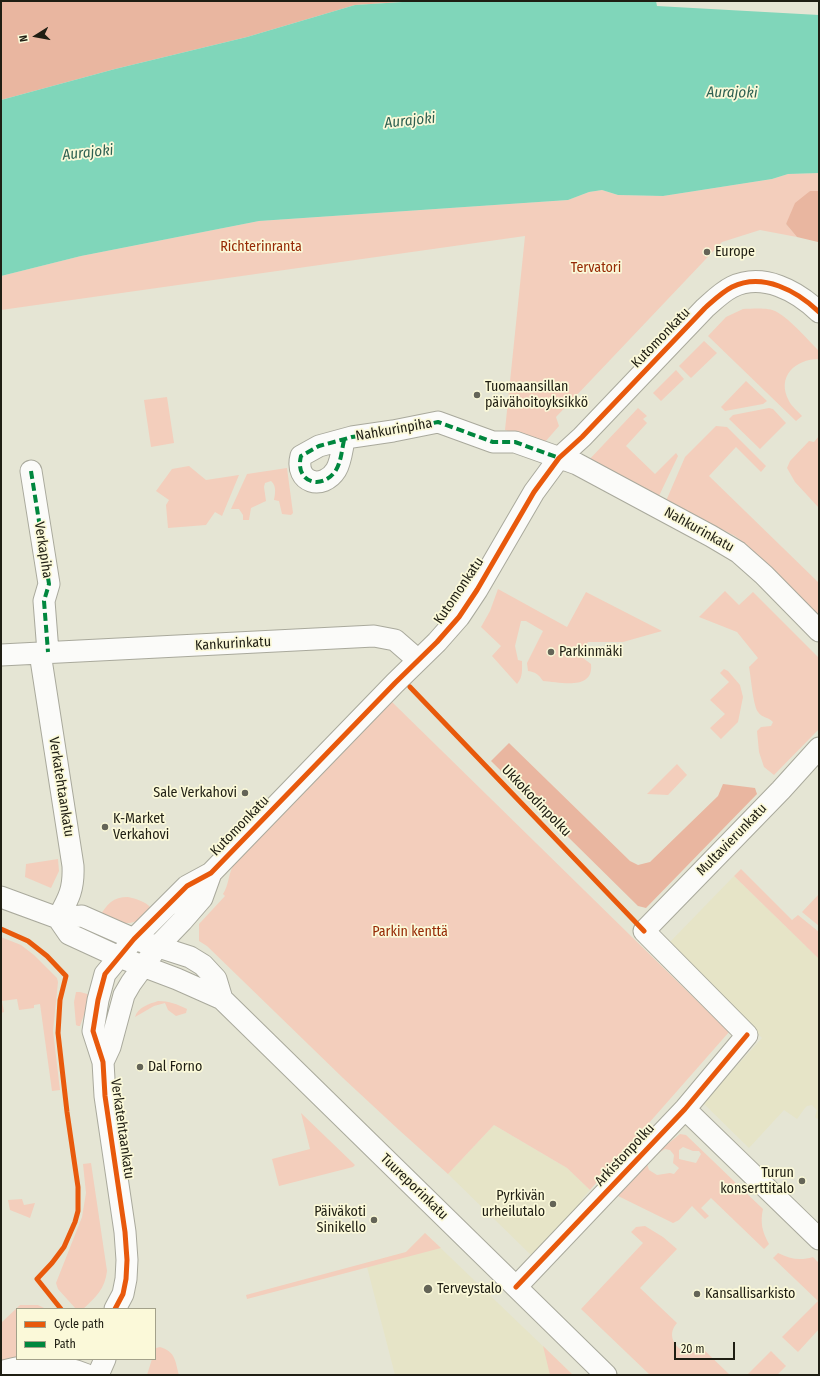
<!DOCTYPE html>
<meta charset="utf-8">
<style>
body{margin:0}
#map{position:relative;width:820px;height:1376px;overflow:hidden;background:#e5e5d4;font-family:"Fira Sans Condensed",sans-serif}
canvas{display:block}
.frame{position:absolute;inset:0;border:2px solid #1f1e13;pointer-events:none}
.legend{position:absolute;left:16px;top:1308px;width:140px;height:52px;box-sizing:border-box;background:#fbf9d9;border:1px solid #a3a18a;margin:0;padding:5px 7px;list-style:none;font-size:12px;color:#1f1e13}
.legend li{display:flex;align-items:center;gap:8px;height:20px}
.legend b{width:20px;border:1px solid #a3a18a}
.north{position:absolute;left:16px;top:16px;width:40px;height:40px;-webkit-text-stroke:3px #fbf9d9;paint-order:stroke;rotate:259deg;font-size:11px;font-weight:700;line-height:16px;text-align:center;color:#1f1e13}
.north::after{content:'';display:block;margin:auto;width:14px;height:18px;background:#1f1e13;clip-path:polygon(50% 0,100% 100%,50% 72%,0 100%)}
.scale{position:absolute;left:674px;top:1342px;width:61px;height:18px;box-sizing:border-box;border:2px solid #1f1e13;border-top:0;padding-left:5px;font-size:12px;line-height:14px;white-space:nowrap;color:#1f1e13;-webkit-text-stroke:3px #fbf9d9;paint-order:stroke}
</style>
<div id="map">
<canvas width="820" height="1376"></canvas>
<div class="frame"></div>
<ul class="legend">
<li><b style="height:5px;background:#e8590c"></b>Cycle path</li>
<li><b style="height:5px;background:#00873e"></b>Path</li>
</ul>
<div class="north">N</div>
<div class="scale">20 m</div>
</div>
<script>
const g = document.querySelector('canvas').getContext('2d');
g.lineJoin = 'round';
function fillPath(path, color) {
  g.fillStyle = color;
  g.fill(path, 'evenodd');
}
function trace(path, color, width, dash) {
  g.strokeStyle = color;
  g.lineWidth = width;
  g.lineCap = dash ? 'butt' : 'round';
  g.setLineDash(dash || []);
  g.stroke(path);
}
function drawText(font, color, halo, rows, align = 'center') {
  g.font = font + ' "Fira Sans Condensed",sans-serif';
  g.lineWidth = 3.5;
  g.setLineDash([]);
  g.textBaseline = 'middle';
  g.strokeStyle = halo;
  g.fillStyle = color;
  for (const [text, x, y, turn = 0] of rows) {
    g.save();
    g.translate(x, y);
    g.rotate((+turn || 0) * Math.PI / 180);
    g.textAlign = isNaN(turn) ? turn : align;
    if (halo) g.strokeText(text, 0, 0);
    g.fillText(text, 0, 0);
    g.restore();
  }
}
const built = new Path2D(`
 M734 876 819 959V1117L817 1119 815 1117 817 1110 812 1105 807 1106 805 1108 797 1119 784 1110 749 1148 703 1103 762 1038 668 944Z
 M494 1125 567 1168 590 1190 582 1199 585 1202 532 1256 448 1174Z
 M425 1233 573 1375H395L366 1263 406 1252Z`);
const green = new Path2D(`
 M819 173V191H810L786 224 797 237 760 230 722 242 556 417 559 426 545 442 505 430 525 236 1 310V276L81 256 259 221 568 200 589 192 602 190 618 195 663 196 772 179 788 174Z
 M743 309C753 309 768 307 777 312 791 320 807 339 819 351V359C795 359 776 377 789 401 792 407 798 411 802 416L796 421 708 336 726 317Z
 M704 341 717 353 691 378 679 366Z
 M676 370 684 379 661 401 653 393Z
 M746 381 767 401 763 404 725 411 721 407Z
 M167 397 174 443 151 447 144 400Z
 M638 408 647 416 643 419 647 423 626 446 655 474 676 453 678 456 658 498 587 462Z
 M769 408 773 409 786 423 760 449 729 419 733 415Z
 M716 426 727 427 766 466 761 472 736 447 709 476 819 583V617L747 545 735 536 666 501 685 457Z
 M819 436V508L795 482 787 468 790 461 809 441 814 442Z
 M189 466 206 480 239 475 222 516 215 512 206 525 168 528 166 505 169 500 156 491 172 469Z
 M287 468 293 513 291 515 282 514 279 501 274 500C275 494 277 486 271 481L265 483 264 487 266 501 251 508 249 520H243V515L239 509H231L247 474Z
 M498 589 567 627 586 592 662 631 623 642H588L579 655 591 664C594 691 560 682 543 681 539 675 536 672 528 671L527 663 543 631 526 621H521L515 646 518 660 522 661C522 670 523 677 517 684L492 656 501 646 481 627 490 611Z
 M725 591 739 605 753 592 819 658V729L774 775 764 767 759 752 757 731 761 727 771 726 773 722C769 717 762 718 758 712 753 705 751 677 749 667L758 658 737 632 699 617Z
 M724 669 728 671 740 685 743 697 738 722 721 739 710 728 725 714 710 700 729 682 720 673Z
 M392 702 729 1032 590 1190 567 1168 494 1125 448 1174 399 1130 343 1078 207 946 199 941V924L225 896 223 894C229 885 228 875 233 866Z
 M677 764 687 775 668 795 647 794Z
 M58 859 59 871 51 888 25 877 26 864Z
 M741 869 792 920 798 915 819 932V959L734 876Z
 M819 894V926L802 912Z
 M128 897C136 899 145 901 151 908L141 920 130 923H124L100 916C107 904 113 897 128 897Z
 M1 937 21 945 34 955 57 978 58 982 53 1031 60 1090 52 1091 40 1004 34 1005V1008L19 1010 17 999 2 1001 4 1012 1 1013Z
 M76 992H80L91 995 80 1026H78L76 1025 74 1002Z
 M158 1001C169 1001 177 1004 187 1009L186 1013 176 1016 168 1010 165 1003 154 1006 135 1017C138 1007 149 1004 158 1001Z
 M301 1113 355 1165 353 1167 279 1186 272 1159 310 1149Z
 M680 1134 686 1135 763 1209C760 1222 762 1232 769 1244L764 1249 711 1198 701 1208 709 1216 705 1219 692 1206 679 1220 673 1223 614 1194 654 1155ZM683 1147 693 1151H699L701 1154 696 1163 679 1159V1150ZM665 1149 670 1150 674 1155 673 1163 679 1168 674 1174 670 1173 657 1175 649 1170 647 1164 655 1155Z
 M91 1163 107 1271C105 1289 96 1297 83 1309H76L58 1289 56 1283 82 1217 86 1193 83 1164Z
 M22 1199 24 1205 35 1203 30 1218 10 1210 8 1200Z
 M645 1226 663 1237 677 1249 640 1288 677 1323C662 1339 684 1361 703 1349L730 1375H650L581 1309 643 1243 631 1232 636 1227Z
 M425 1233 441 1248 247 1299 246 1295 406 1252Z
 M778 1253C790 1259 800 1261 813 1257L819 1263V1329L798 1352 782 1337 818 1301 773 1258Z
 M20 1305H38L46 1309H17V1359L1 1364V1323Z
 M543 1346 573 1375H550Z
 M160 1347C176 1352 175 1361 179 1375H147L152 1359H155L156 1348Z
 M771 1351 786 1366 777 1375H747Z`);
const forest = new Path2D(`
 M1 1H418L355 5 247 37 115 69 1 100Z
 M810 191H819L818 242 797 237 786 224 795 203Z
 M509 743 630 861 638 865 650 862 718 796 723 784 755 788 757 794 646 908 638 906 491 761Z`);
const water = new Path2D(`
 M418 1H656L657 6 819 15V173L788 174 772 179 663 196 618 195 602 190 589 192 568 200 259 221 81 256 1 276V100L115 69 247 37 355 5Z`);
const minor = new Path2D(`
 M344 440C342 449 341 462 336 470 323 491 294 483 301 456L319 446 352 437 393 431 438 422 493 442H515L577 464 711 536 738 552 764 575 819 631
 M31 471 49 584 44 601 48 652
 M40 653 73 866C74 889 69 898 58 918
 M1 655 374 636 395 640 418 660
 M1 897 58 918 82 916 134 939 190 957 203 965 216 979 222 999
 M58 918 69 934 119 957 177 979 222 999 606 1375
 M103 1062 110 1047 124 995 131 983 158 946 182 921 202 898 211 873
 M685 1109 819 1239
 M516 1287 685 1109 747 1035 644 931 781 790 819 748
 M115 1309 123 1294 126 1279 127 1260 125 1232 105 1096 103 1062 93 1031 98 1000 105 974 134 939 187 886 211 873 395 683 437 642 459 617 477 590 534 492 559 458 582 437 705 308C714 300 722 292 732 287 763 272 797 291 819 312
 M98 1375 105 1359`);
const major = new Path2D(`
 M1 1372C34 1364 54 1362 86 1375`);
const quiet = new Path2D(`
 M344 440C342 449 341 462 336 470 323 491 294 483 301 456L319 446 352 437 393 431 438 422 493 442H515L559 458
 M31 471 49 584 44 601 48 652`);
const cycleway = new Path2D(`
 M410 687 644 931
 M1 929 28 941 47 956 66 976 60 1000 58 1033 67 1112 78 1187V1211L75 1222 64 1247 52 1263 37 1279 61 1309
 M516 1287 685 1109 747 1035
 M115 1309 123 1294 126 1279 127 1260 125 1232 105 1096 103 1062 93 1031 98 1000 105 974 134 939 187 886 211 873 395 683 437 642 459 617 477 590 534 492 559 458 582 437 705 308C714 300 722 292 732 287 763 272 797 291 819 312`);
const markers = [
 [707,252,4,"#646457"],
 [477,395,4,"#646457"],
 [551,652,4,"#646457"],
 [245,793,4,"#646457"],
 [105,827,4,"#646457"],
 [140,1067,4,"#646457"],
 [802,1181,4,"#646457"],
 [553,1204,4,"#646457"],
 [374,1220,4,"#646457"],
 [428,1289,5,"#646457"],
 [697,1294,4,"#646457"]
];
const parkNames = [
 ["Richterinranta",261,247],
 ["Tervatori",596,268],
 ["Parkin kenttä",410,932]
];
const poiNames = [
 ["Europe",715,252],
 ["Tuomaansillan",485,387],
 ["päivähoitoyksikkö",485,403],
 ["Parkinmäki",559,652],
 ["Sale Verkahovi",237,793,"right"],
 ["K-Market",113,819],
 ["Verkahovi",113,835],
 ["Dal Forno",148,1067],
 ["Turun",794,1173,"right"],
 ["konserttitalo",794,1189,"right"],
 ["Pyrkivän",545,1196,"right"],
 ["urheilutalo",545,1212,"right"],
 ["Päiväkoti",366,1212,"right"],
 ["Sinikello",366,1228,"right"],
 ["Terveystalo",437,1289],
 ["Kansallisarkisto",705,1294]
];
const streetNames = [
 ["Kutomonkatu",661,338,-46],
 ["Nahkurinpiha",394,430,-10],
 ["Nahkurinkatu",699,530,29],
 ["Verkapiha",43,550,81],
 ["Kutomonkatu",459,591,-56],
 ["Kankurinkatu",233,644,-3],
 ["Verkatehtaankatu",61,787,81],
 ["Ukkokodinpolku",536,801,46],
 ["Kutomonkatu",240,826,-46],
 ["Multavierunkatu",732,840,-46],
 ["Verkatehtaankatu",122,1129,82],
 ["Arkistonpolku",625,1155,-47],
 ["Tuureporinkatu",414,1187,44]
];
const waterNames = [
 ["Aurajoki",732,93,1],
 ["Aurajoki",410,121,-6],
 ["Aurajoki",88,153,-6]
];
fillPath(built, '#e6e4c7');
fillPath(green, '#f3cebc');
fillPath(forest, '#e9b6a0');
fillPath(water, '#80d6ba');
trace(minor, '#a9a99c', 23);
trace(major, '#a9a99c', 24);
trace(minor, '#fbfbf9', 21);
trace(major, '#fbfbf9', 22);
trace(quiet, '#00873e', 4, [8, 4]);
trace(cycleway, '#e8590c', 5);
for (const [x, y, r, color] of markers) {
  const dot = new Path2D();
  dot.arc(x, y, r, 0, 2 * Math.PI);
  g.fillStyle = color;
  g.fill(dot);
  trace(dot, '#fbf9d9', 1.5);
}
drawText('14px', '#962a05', '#fbf9d9', parkNames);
drawText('14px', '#1f1e13', '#fbf9d9', poiNames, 'left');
drawText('14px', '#1f1e13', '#fbf9d9', streetNames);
drawText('italic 15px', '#2e6152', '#fbf9d9', waterNames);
</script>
